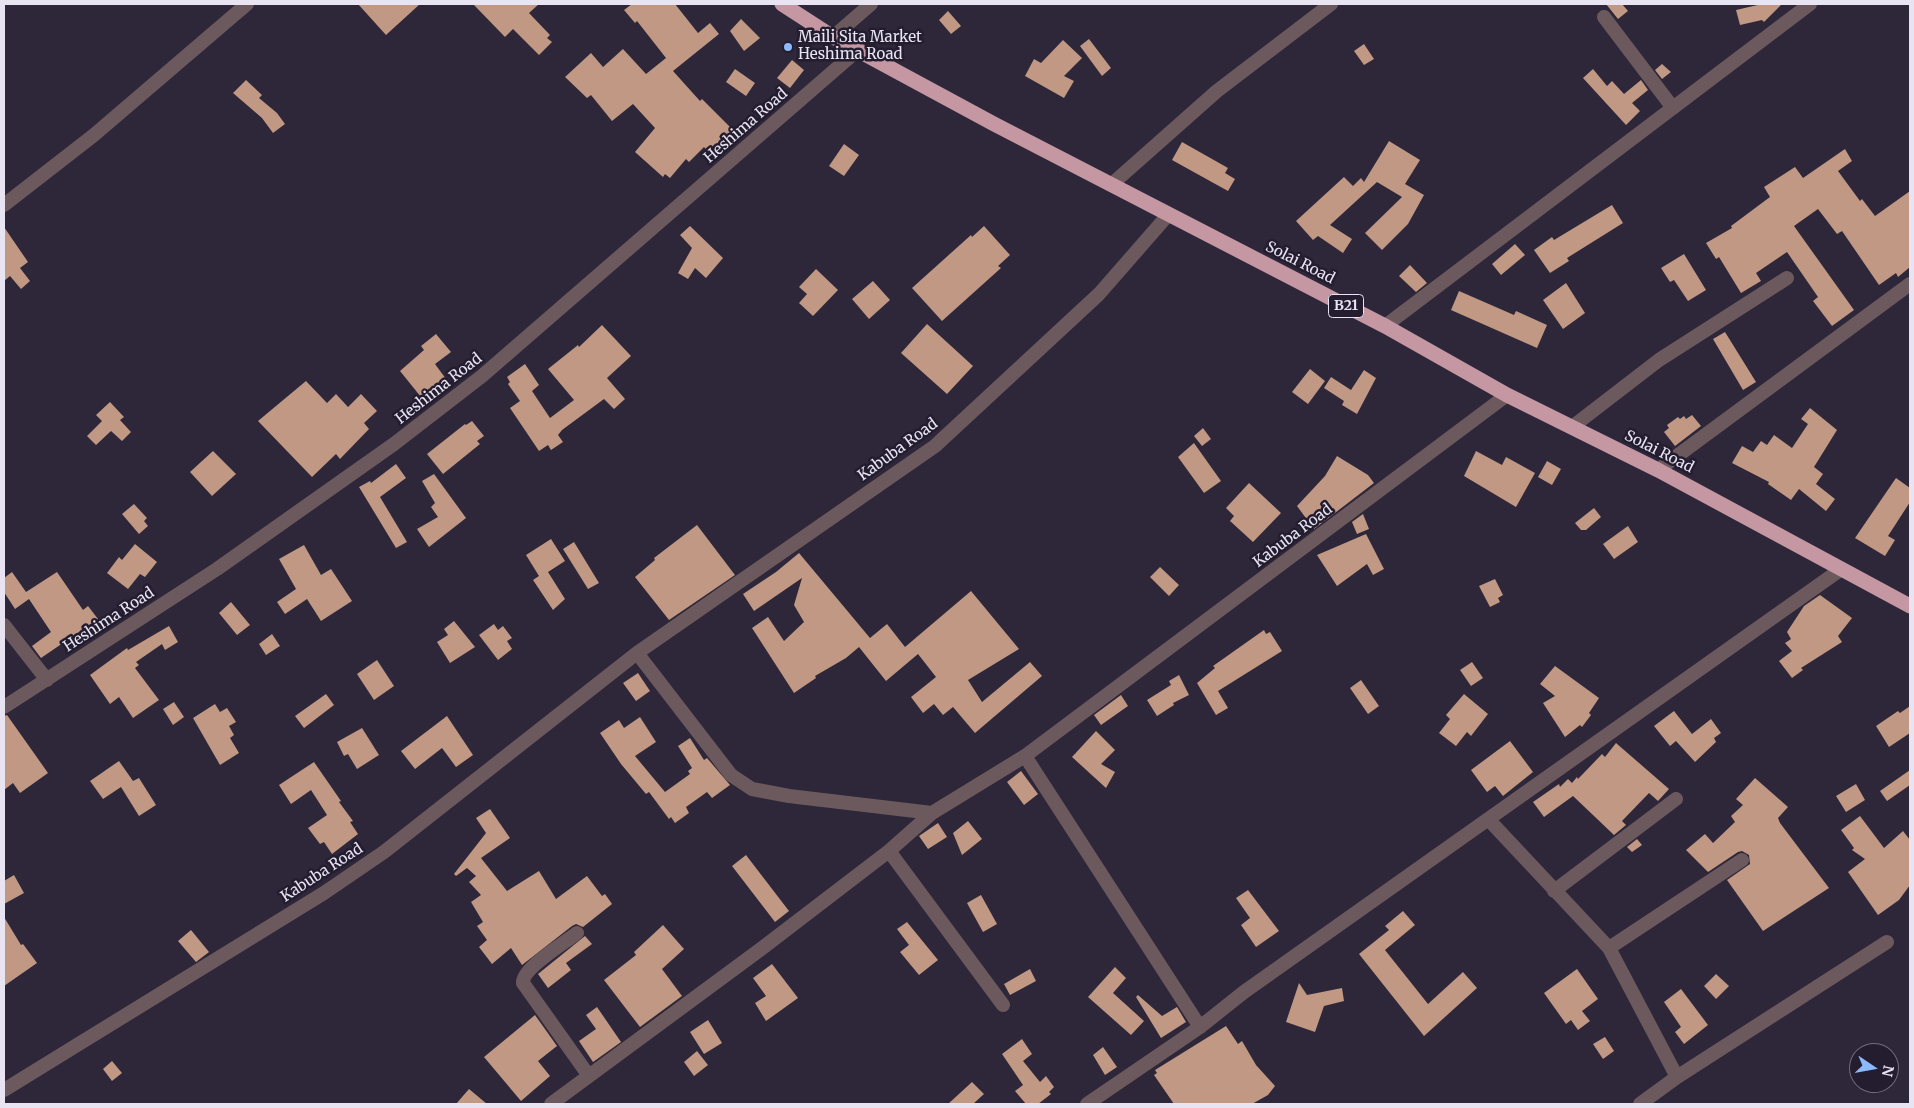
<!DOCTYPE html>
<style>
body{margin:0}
#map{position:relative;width:1914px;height:1108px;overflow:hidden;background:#2d2739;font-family:Merriweather,serif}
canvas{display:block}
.frame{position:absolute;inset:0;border:5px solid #e8e4f1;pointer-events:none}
.north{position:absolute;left:1849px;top:1043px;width:50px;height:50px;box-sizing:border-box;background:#231d2f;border:1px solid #726d7d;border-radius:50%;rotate:102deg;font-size:14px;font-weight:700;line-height:20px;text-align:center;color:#e8e4f1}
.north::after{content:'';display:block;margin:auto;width:18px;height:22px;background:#8cb9fc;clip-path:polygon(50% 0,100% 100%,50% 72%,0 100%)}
</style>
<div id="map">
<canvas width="1914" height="1108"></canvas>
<div class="frame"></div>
<div class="north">N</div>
</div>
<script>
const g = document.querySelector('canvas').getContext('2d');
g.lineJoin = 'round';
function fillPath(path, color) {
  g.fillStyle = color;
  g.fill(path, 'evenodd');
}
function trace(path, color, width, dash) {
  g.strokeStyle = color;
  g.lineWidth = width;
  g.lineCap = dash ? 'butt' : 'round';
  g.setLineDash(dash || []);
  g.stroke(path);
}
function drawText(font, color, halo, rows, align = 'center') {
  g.font = font + ' Merriweather,serif';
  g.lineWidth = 5;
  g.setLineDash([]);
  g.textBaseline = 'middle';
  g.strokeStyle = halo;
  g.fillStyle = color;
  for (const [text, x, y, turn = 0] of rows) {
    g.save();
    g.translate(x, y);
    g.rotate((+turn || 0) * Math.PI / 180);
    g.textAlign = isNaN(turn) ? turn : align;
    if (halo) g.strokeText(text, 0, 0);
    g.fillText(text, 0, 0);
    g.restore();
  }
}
const building = new Path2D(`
 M358 4H420L386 35Z
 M473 4H539L529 13 550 35 547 38 552 42 539 55 513 29 505 37Z
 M632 4H675L698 33 710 23 719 34 673 71 700 101 702 99 736 133 712 156 704 147 689 162 686 159 670 178 665 174 663 177 635 152 655 128 633 104 612 121 591 95 587 98 565 77 591 53 603 67 623 49 646 74 666 58 637 21 635 23 624 10Z
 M1606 4H1622L1628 11 1618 19Z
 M1762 4H1782L1764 22 1762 20 1740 25 1736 10Z
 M948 11 961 26 951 34 939 20Z
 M741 19 760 38 744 51 730 31Z
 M1089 39 1111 68 1102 76 1080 46Z
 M1063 40 1082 58 1064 76 1074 81 1064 98 1025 76 1034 59 1041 63Z
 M1364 44 1374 59 1364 65 1354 51Z
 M792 60 804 70 790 88 777 78Z
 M1662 64 1671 72 1662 79 1655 70Z
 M735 69 755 83 746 96 726 82Z
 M1593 69 1607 86 1612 81 1624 94 1641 80 1648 90 1632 103 1640 111 1626 125 1583 78Z
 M246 80 262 95 259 98 277 113 285 124 273 133 262 118 233 93Z
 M1389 141 1420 160 1405 184 1424 195 1408 224 1382 250 1365 233 1402 197 1377 182 1330 225 1352 239 1343 253 1318 236 1313 240 1296 221 1344 177 1353 186 1361 178 1364 182Z
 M1182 142 1228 168 1225 173 1235 179 1228 191 1172 160Z
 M844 144 859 155 844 176 829 166Z
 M1845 149 1852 161 1838 171 1860 201 1862 199 1875 216 1910 191V267L1898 277 1896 273 1879 285 1842 231 1837 234 1818 209 1794 226 1854 310 1832 326 1813 301 1818 297 1787 252 1756 273 1761 281 1741 293 1719 257 1716 259 1706 243 1732 228 1731 226 1770 197 1764 187 1795 167 1803 178Z
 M1612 205 1623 223 1567 258 1569 261 1550 273 1534 250 1552 237 1554 240Z
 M690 226 723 258 706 278 695 268 688 279 678 273 692 248 680 235Z
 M984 226 1010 255 998 266 1001 268 942 321 912 288 971 235 972 237Z
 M4 227 28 262 20 268 30 281 21 289 10 276 4 281Z
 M1515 244 1525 255 1501 275 1492 264Z
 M1684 254 1706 290 1688 301 1674 280 1670 282 1661 268Z
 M1410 265 1427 283 1416 292 1399 276Z
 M816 269 838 290 813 316 799 303 807 294 799 287Z
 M873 281 890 300 869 319 852 299Z
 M1566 283 1585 313 1563 329 1543 300Z
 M1459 291 1514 315 1516 311 1547 325 1537 348 1451 310Z
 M927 324 973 366 947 394 901 353Z
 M602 325 631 356 607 378 625 399 614 409 604 399 562 430 558 435 563 442 551 450 548 445 539 451 510 408 520 401 508 384 510 382 507 377 525 364 539 385 532 391 550 418 574 400 548 369 578 345 579 347Z
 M1725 332 1756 382 1743 390 1713 339Z
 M436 334 451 352 435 364 446 379 421 397 400 371 424 350 421 346Z
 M1310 369 1325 381 1308 404 1292 392Z
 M1364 370 1376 378 1357 414 1342 405 1344 401 1324 388 1331 377 1351 390Z
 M306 381 327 403 336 394 348 407 361 394 377 411 364 423 369 429 340 459 336 454 312 477 258 421Z
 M110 402 124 417 120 420 131 432 122 441 111 431 96 445 87 436 102 421 96 415Z
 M1810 408 1837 430 1814 467 1823 474 1816 484 1835 499 1826 511 1799 489 1791 500 1768 484 1769 482 1732 463 1742 446 1753 452 1761 441 1767 445 1774 435 1792 448 1808 424 1801 419Z
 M1692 415 1701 426 1675 446 1664 432 1669 428 1667 425 1678 417 1680 419 1684 416 1686 419Z
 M472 421 484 436 477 441 480 444 443 474 427 454 465 424 466 425Z
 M1203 428 1211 439 1202 446 1194 436Z
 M1194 443 1221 481 1204 493 1178 457Z
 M213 451 236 474 212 496 190 472Z
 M1476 451 1502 465 1506 457 1535 473 1516 507 1464 476Z
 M1337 456 1368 475 1374 483 1314 529 1297 506 1325 476Z
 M1547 461 1561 469 1552 485 1538 477Z
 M396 464 406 478 380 497 407 542 396 548 359 487 370 481 371 483Z
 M434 474 466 518 429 547 417 529 438 517 431 507 435 503 422 481Z
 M1896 478 1910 488V502L1888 536 1895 540 1885 556 1855 538Z
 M1249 483 1281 513 1253 542 1230 521 1234 516 1226 508Z
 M134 504 147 518 144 521 148 526 139 534 122 514Z
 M1594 508 1601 517 1586 530H1581L1575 523Z
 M1363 514 1369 529 1357 534 1352 522Z
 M697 525 735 575 669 620 635 577 655 560 654 558Z
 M1628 526 1638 542 1614 559 1603 544Z
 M1366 534 1384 569 1373 575 1367 564 1337 586 1317 555Z
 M551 539 565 561 548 572 565 599 553 610 533 580 539 576 526 555Z
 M574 542 599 583 588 589 563 549Z
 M135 544 157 562 145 577 140 574 128 589 107 573 119 557 122 560Z
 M304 545 321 575 331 569 352 601 321 621 307 599 285 614 277 602 296 589 279 559Z
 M799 553 870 638 887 624 905 647 971 591 1019 649 968 680 982 702 1030 662 1042 676 975 733 953 707 943 715 934 704 923 713 911 697 936 677 918 654 886 681 859 647 846 658 815 676 816 678 794 693 752 628 768 617 784 641 804 622 794 605 802 578 754 611 743 594 776 572Z
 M1160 567 1179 585 1169 596 1150 577Z
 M12 572 26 592 57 572 83 610 88 606 98 619 41 658 32 646 51 632 29 599 15 609 4 592V578Z
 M1495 579 1503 595 1498 598 1500 602 1490 607 1479 586Z
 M1820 595 1852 618 1838 636 1842 642 1801 668 1803 670 1792 678 1779 661 1792 651 1785 643 1791 639 1787 632 1804 606Z
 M231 602 250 625 237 635 219 613Z
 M454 621 475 647 450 663 437 642 448 635 444 629Z
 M494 624 498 630 503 626 512 638 507 641 512 649 498 660 479 635Z
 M169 626 178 642 165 650 162 644 136 662 139 665 135 668 159 700 133 718 119 697 110 704 90 675 127 648 128 650Z
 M1264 630 1266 634 1270 632 1282 651 1218 691 1228 708 1216 715 1197 683 1215 668 1213 666Z
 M272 634 280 646 266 655 259 644Z
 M377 660 394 686 374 700 357 674Z
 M1472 662 1483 678 1471 686 1460 670Z
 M1555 666 1599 698 1589 713 1591 715 1582 727 1580 725 1565 737 1543 703 1555 696 1540 684Z
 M638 673 650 691 636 701 623 683Z
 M1179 675 1189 695 1173 703 1174 705 1157 716 1147 700 1171 685 1169 681Z
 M1361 680 1379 706 1368 714 1350 688Z
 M326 694 334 705 304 728 295 716Z
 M1464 694 1488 714 1471 736 1467 732 1456 746 1439 733 1450 719 1446 715Z
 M1121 695 1128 706 1101 725 1094 715Z
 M174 702 184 717 173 725 163 709Z
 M215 704 220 712 227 708 236 722 229 726 234 735 230 738 239 753 220 765 193 718Z
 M1910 706V733L1889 747 1876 726 1898 711 1900 713Z
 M1674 711 1692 734 1711 719 1721 733 1714 738 1716 742 1695 762 1676 741 1670 746 1654 726Z
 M7 715 48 773 20 793 13 783 4 790V716Z
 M447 716 473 755 456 767 442 748 415 769 401 751Z
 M640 717 656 742 635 756 665 792 690 774 688 771 692 768 678 746 690 738 704 760 707 758 730 785 712 798 707 792 686 807 689 813 675 823 671 817 669 819 649 792 646 794 621 764 600 733 619 720 624 728Z
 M362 728 379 755 357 769 348 754 344 756 337 742Z
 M1096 731 1115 750 1101 764 1115 772 1106 788 1072 757Z
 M1510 741 1533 772 1503 796 1495 786 1487 792 1471 770Z
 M1616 743 1669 789 1658 801 1649 793 1622 821 1626 825 1614 835 1573 796 1544 817 1533 802 1559 784 1560 787 1568 779 1572 783 1577 777 1578 779 1602 754 1605 757Z
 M119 761 133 781 139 778 156 805 139 816 121 787 103 799 90 781Z
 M314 762 341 801 339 802 353 821 350 822 358 834 332 854 324 842 320 844 308 828 327 815 311 790 291 804 279 785Z
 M1910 770V785L1887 801 1880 791Z
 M1021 771 1038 794 1024 805 1007 782Z
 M1755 778 1788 807 1778 818 1780 823 1829 888 1763 931 1727 880 1750 864 1749 855 1742 851 1738 852 1708 872 1686 850 1705 834 1713 843 1735 822 1731 816 1743 805 1736 799Z
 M1856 784 1865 800 1846 812 1836 796Z
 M490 809 510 838 481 858 507 891 539 871 556 899 587 876 602 896 605 894 612 904 583 927 576 924 572 926 522 965 511 948 492 964 479 947 487 940 477 926 483 922 471 902 481 895 469 882 476 876 467 868 456 876 454 874 486 833 476 818Z
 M1860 816 1884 848 1903 831 1910 840V885L1899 900 1878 915 1848 872 1865 859 1852 850 1854 848 1841 830Z
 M968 821 982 839 962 855 953 833Z
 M938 823 947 837 928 849 919 836Z
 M1637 839 1642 845 1632 852 1627 847Z
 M746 855 789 911 775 922 732 866Z
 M14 875 24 893 4 904V881Z
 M1248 890 1279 931 1256 947 1241 925 1250 918 1236 898Z
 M981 895 997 924 983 932 967 903Z
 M1403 911 1415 925 1385 950 1428 1004 1463 972 1477 988 1424 1036 1359 954 1389 930 1385 926Z
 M4 917 21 945 23 944 37 963 4 986Z
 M907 922 938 960 919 975 900 952 909 945 897 929Z
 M663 925 684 949 662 969 682 996 640 1027 604 980 636 955 634 952Z
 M191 930 209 952 196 962 178 941Z
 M585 936 592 944 566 963 571 970 548 988 538 974Z
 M772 964 798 998 766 1021 755 1003 766 996 753 978Z
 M1115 967 1126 978 1113 993 1144 1021 1131 1035 1088 997Z
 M1030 969 1036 981 1010 995 1004 984Z
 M1577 969 1598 999 1582 1011 1590 1021 1578 1030 1571 1020 1566 1024 1544 993Z
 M1716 974 1729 986 1716 999 1704 986Z
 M1299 983 1307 995 1342 988 1344 1001 1324 1006 1315 1032 1286 1022Z
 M1681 989 1708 1025 1684 1044 1675 1032 1681 1027 1664 1002Z
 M1138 995 1162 1016 1177 1007 1186 1022 1161 1038 1136 997Z
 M597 1007 621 1042 593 1062 579 1041 596 1029 586 1015Z
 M535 1015 557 1046 538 1061 550 1076 521 1101 484 1057Z
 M708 1020 722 1043 704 1054 690 1032Z
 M1226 1026 1238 1044 1242 1041 1256 1065 1275 1086 1268 1095 1252 1104H1174L1154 1075 1157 1073 1155 1070Z
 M1605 1037 1614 1051 1603 1059 1593 1044Z
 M1022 1039 1032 1054 1023 1061 1040 1082 1046 1076 1054 1087 1049 1092 1051 1094 1038 1104H1026L1015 1091 1023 1085 1002 1054Z
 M1103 1047 1117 1067 1105 1075 1093 1055Z
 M697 1051 708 1065 694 1076 684 1062Z
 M112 1061 122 1073 112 1081 103 1069Z
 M972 1082 984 1094 973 1104H948Z
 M469 1089 487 1104H456Z`);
const street = new Path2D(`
 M1604 17 1673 108
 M833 37 871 4
 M1112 184 1217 91 1331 4
 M4 205 94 135 247 4
 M1385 326 1810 4
 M1572 427 1659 360 1787 278
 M1658 470 1910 284
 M4 625 47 680
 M637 653 731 775 752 789 789 796 932 813
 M4 707 217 569 394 444 482 376 859 49
 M1025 756 1200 1027
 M1488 819 1609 948 1677 1077
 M889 851 1003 1005
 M1554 891 1676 799
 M577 933C565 943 522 968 523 983L589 1076
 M1609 948 1742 860
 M4 1090 324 893 384 852 637 653 935 446 1099 294 1168 215
 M551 1104 761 949 889 851 932 813 1025 756 1507 395
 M1087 1104 1200 1027 1244 992 1840 570
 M1640 1104 1677 1077 1887 942`);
const highway = new Path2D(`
 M782 4 833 37 994 124 1385 326 1507 395 1658 470 1910 606`);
const markers = [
 [788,47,5,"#8cb9fc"]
];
const shields = [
 [1346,306,35]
];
const shieldNames = [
 ["B21",1346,306]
];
const poiNames = [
 ["Maili Sita Market",798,38],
 ["Heshima Road",798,55]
];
const streetNames = [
 ["Heshima Road",746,126,-41],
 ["Solai Road",1300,263,27],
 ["Heshima Road",439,389,-38],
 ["Kabuba Road",898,450,-36],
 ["Solai Road",1659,452,27],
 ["Kabuba Road",1293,536,-37],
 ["Heshima Road",109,620,-33],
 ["Kabuba Road",322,873,-33]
];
fillPath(building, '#c19884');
trace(street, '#6c595d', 14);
trace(highway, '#c597a3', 15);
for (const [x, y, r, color] of markers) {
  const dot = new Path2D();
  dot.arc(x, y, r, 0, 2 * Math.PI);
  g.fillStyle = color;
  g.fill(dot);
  trace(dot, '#231d2f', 2);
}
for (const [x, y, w] of shields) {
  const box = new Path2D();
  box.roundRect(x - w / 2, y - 11.5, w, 23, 4);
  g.fillStyle = '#231d2f';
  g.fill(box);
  trace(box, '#e8e4f1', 1);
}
drawText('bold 14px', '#e8e4f1', null, shieldNames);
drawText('15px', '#e8e4f1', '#231d2f', poiNames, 'left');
drawText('15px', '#e8e4f1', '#231d2f', streetNames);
</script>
